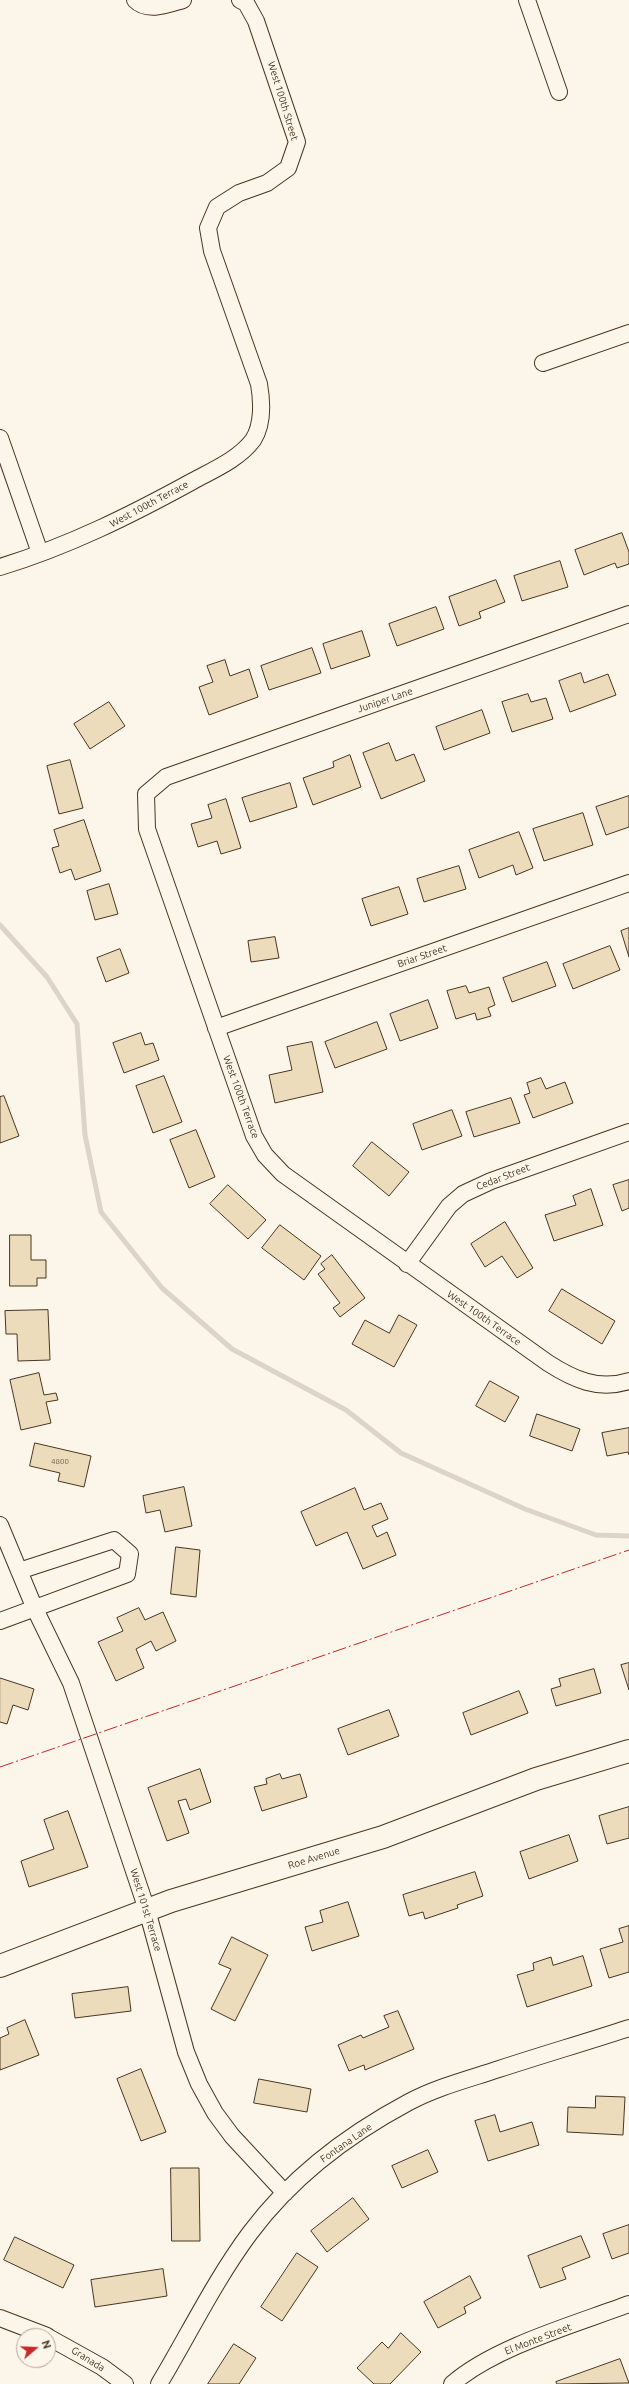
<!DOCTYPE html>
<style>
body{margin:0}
#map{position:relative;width:629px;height:2384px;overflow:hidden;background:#fbf6e9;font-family:Ubuntu,sans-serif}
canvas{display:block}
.north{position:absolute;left:16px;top:2328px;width:40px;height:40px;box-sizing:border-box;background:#fbf6e9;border:1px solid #b4a999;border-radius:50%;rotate:71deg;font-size:11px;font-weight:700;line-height:16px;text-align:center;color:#4a3520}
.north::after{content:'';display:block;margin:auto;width:14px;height:18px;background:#c62828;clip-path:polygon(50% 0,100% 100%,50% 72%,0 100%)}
</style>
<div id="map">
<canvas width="629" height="2384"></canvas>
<div class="north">N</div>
</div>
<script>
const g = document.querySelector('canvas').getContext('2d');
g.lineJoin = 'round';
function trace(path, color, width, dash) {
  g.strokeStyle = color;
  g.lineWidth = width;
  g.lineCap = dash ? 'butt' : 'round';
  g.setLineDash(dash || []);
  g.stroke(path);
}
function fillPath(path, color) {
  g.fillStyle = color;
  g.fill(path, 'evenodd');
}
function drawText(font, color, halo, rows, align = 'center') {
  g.font = font + ' Ubuntu,sans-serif';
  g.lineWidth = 3;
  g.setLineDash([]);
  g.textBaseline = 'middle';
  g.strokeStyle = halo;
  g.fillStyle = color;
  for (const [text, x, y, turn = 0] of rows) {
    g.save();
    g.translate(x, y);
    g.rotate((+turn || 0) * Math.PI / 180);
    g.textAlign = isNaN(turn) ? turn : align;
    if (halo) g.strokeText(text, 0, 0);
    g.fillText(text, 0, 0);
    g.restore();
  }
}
const stream = new Path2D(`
 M0 925 47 977 77 1024 85 1135 101 1212 162 1288 232 1349 346 1410 401 1453 525 1509 596 1535 629 1536`);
const building = new Path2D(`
 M622 533 629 552V564L617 568 615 563 584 575 575 550Z
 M560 561 568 587 522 601 514 576Z
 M496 580 505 602 479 612 481 618 459 626 449 597Z
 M436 607 444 629 397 646 389 624Z
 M362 631 370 656 331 669 323 644Z
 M312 648 321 673 269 690 261 666Z
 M225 660 230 676 249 669 258 697 209 715 199 687 213 682 207 666Z
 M581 673 584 683 608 674 616 695 570 712 559 681Z
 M528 694 531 702 546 698 553 719 512 732 502 702Z
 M109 702 125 726 90 749 74 724Z
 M482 710 490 733 444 750 436 727Z
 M389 743 396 761 414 754 425 781 381 799 363 753Z
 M350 755 361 787 313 805 303 778 334 767 333 762Z
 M70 760 83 808 59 814 47 766Z
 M290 783 297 807 250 822 242 798Z
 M629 796V827L606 835 596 807Z
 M226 799 241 848 221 854 217 841 198 847 191 824 212 818 208 805Z
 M583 813 593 845 544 861 533 829Z
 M84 820 101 871 75 880 71 869 60 873 52 848 59 846 54 830Z
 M519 832 533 868 516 875 513 865 479 878 469 850Z
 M459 866 466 889 424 902 417 879Z
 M109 884 118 914 95 920 87 891Z
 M399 887 408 914 371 926 362 899Z
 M629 928V957L621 931Z
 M275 937 279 958 251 962 248 941Z
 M610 946 620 970 573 989 563 964Z
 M120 949 129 973 106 982 97 958Z
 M547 962 556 986 512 1002 503 978Z
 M466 986 469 993 489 987 495 1005 488 1008 491 1016 477 1020 475 1013 456 1019 447 991Z
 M428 1000 438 1028 400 1041 390 1014Z
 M377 1022 387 1049 335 1068 325 1042Z
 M141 1033 145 1045 153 1043 159 1060 124 1073 113 1043Z
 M312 1042 323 1092 275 1103 269 1075 292 1070 287 1047Z
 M164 1076 182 1122 153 1133 136 1086Z
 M541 1078 546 1089 565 1082 573 1103 533 1118 524 1095 530 1093 527 1083Z
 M4 1096 19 1136 0 1143V1097Z
 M511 1098 520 1123 474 1137 466 1112Z
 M452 1110 462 1136 422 1150 413 1124Z
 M196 1130 215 1177 189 1188 170 1140Z
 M372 1142 409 1172 389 1196 353 1166Z
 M629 1180V1208L622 1211 613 1185Z
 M228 1185 266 1220 248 1239 210 1204Z
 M591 1189 603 1225 554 1241 545 1215 576 1205 573 1196Z
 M505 1222 533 1268 517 1278 502 1256 485 1267 471 1244Z
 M280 1225 321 1256 304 1280 262 1248Z
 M10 1235H31V1260H46V1278H37V1286H10Z
 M332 1255 365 1298 340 1317 333 1308 340 1303 318 1274 325 1269 321 1264Z
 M562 1289 615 1321 602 1344 549 1311Z
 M48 1310 50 1360 18 1361 17 1334H6L5 1311Z
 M399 1315 417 1325 394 1367 352 1344 365 1320 389 1333Z
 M39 1373 44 1395 56 1393 58 1400 46 1402 51 1423 21 1430 10 1380Z
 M490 1381 519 1397 505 1422 476 1406Z
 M537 1414 580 1429 572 1451 530 1436Z
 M629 1428V1455L628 1452 607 1456 602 1433Z
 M35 1443 91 1456 84 1487 58 1481 60 1473 30 1466Z
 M184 1487 192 1526 165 1532 160 1510 146 1513 143 1496Z
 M355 1488 364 1510 381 1503 388 1519 372 1526 377 1537 387 1532 396 1555 363 1569 347 1532 316 1546 301 1512Z
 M176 1547 200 1550 196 1597 171 1594Z
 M139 1608 145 1620 163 1612 176 1641 156 1651 151 1641 136 1649 144 1668 116 1681 98 1642 123 1631 117 1618Z
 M629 1663V1690L621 1665Z
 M594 1669 601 1693 556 1706 551 1689 561 1686 559 1679Z
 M0 1678 34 1689 28 1710 13 1705 7 1724 0 1722Z
 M519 1691 528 1713 471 1735 463 1713Z
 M389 1710 399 1736 348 1755 338 1729Z
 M200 1769 211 1802 190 1810 186 1799 178 1801 189 1833 167 1841 148 1788Z
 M280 1774 282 1779 300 1774 307 1797 262 1811 254 1787 267 1784 266 1779Z
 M629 1807V1838L607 1844 599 1816Z
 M68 1811 88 1867 29 1887 21 1861 54 1849 44 1820Z
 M569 1835 578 1861 529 1879 520 1852Z
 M475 1872 483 1896 457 1905 458 1908 425 1919 423 1912 409 1916 403 1895Z
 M348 1902 359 1936 312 1951 305 1927 323 1922 320 1911Z
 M629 1926V1972L609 1978 600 1949 623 1942 619 1929Z
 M232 1937 268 1955 235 2021 211 2009 231 1969 219 1964Z
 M583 1956 592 1986 527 2007 517 1975 534 1970 533 1963 551 1957 553 1965Z
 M128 1987 131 2011 75 2018 72 1994Z
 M398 2011 414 2049 365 2070 364 2065 349 2071 338 2045 361 2035 363 2038 389 2027 384 2016Z
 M25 2020 39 2055 0 2070V2038L9 2034 7 2028Z
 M141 2069 166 2132 141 2141 117 2079Z
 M259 2079 311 2089 307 2112 254 2103Z
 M596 2096 625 2097 623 2135 567 2132 568 2107 595 2108Z
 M495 2115 500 2132 532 2122 539 2145 488 2161 475 2121Z
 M428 2150 438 2172 402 2188 392 2166Z
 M171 2168H199L200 2241H172Z
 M353 2198 369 2219 327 2252 311 2231Z
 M629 2225V2253L612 2259 603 2234Z
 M581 2236 590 2257 562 2268 566 2279 540 2288 528 2256Z
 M15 2237 74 2265 63 2288 4 2260Z
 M297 2253 318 2267 282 2321 261 2307Z
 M163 2269 167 2296 95 2307 91 2280Z
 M470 2276 481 2298 464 2307 466 2313 438 2328 424 2302Z
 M401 2333 421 2352 390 2384H374L357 2368 382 2342 388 2348Z
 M234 2344 256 2358 239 2384H208Z
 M620 2359 629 2383 557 2384 556 2382Z`);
const street = new Path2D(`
 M135 0C148 13 169 4 183 0
 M527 0 559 92
 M543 363 629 333
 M0 438 40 553
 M0 567C69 546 131 515 193 481 213 470 239 459 253 440 263 425 262 401 259 384L212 251 208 228 217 207 239 193 267 183 288 168 297 142 256 21 246 3 240 0
 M629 614 166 777 146 794 147 829 254 1136 265 1155 283 1174 548 1363C573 1379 598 1391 629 1381
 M216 1028 629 883
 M407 1264 449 1206 463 1194 491 1181 629 1132
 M0 1525 35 1609 71 1683 147 1910 186 2052 199 2084 215 2113 232 2136 285 2193
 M0 1621 127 1574 130 1554 114 1540 19 1571
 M0 2318 47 2336
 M48 2337 102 2367 125 2384
 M159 2384C189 2334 215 2280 250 2233 291 2178 349 2134 409 2102 437 2087 469 2079 499 2069 542 2055 586 2042 629 2028
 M452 2384C494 2347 576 2324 629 2304`);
const secondary = new Path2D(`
 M0 1966 171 1901 383 1837 536 1779 629 1751`);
const power = new Path2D(`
 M0 1767 629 1550`);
const numberNames = [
 ["4800",60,1461]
];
const streetNames = [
 ["West 100th Street",283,101,73],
 ["West 100th Terrace",149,504,-28],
 ["Juniper Lane",385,700,-19],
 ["Briar Street",422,956,-19],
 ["West 100th Terrace",241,1097,70],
 ["Cedar Street",503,1177,-21],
 ["West 100th Terrace",484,1318,35],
 ["Roe Avenue",314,1858,-17],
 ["West 101st Terrace",146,1910,73],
 ["Fontana Lane",346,2143,-35],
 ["El Monte Street",538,2339,-21],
 ["Granada",88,2359,32]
];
trace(stream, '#dcd4c6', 5);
fillPath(building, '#ecdcbc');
trace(building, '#4a3520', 1);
trace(street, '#4a3520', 18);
trace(secondary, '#4a3520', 24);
trace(street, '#fbf6e9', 16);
trace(secondary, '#fbf6e9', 22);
trace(power, '#c62828', 1, [14, 3, 2, 3]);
drawText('8px', '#725f47', null, numberNames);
drawText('10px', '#4a3520', '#fbf6e9', streetNames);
</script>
